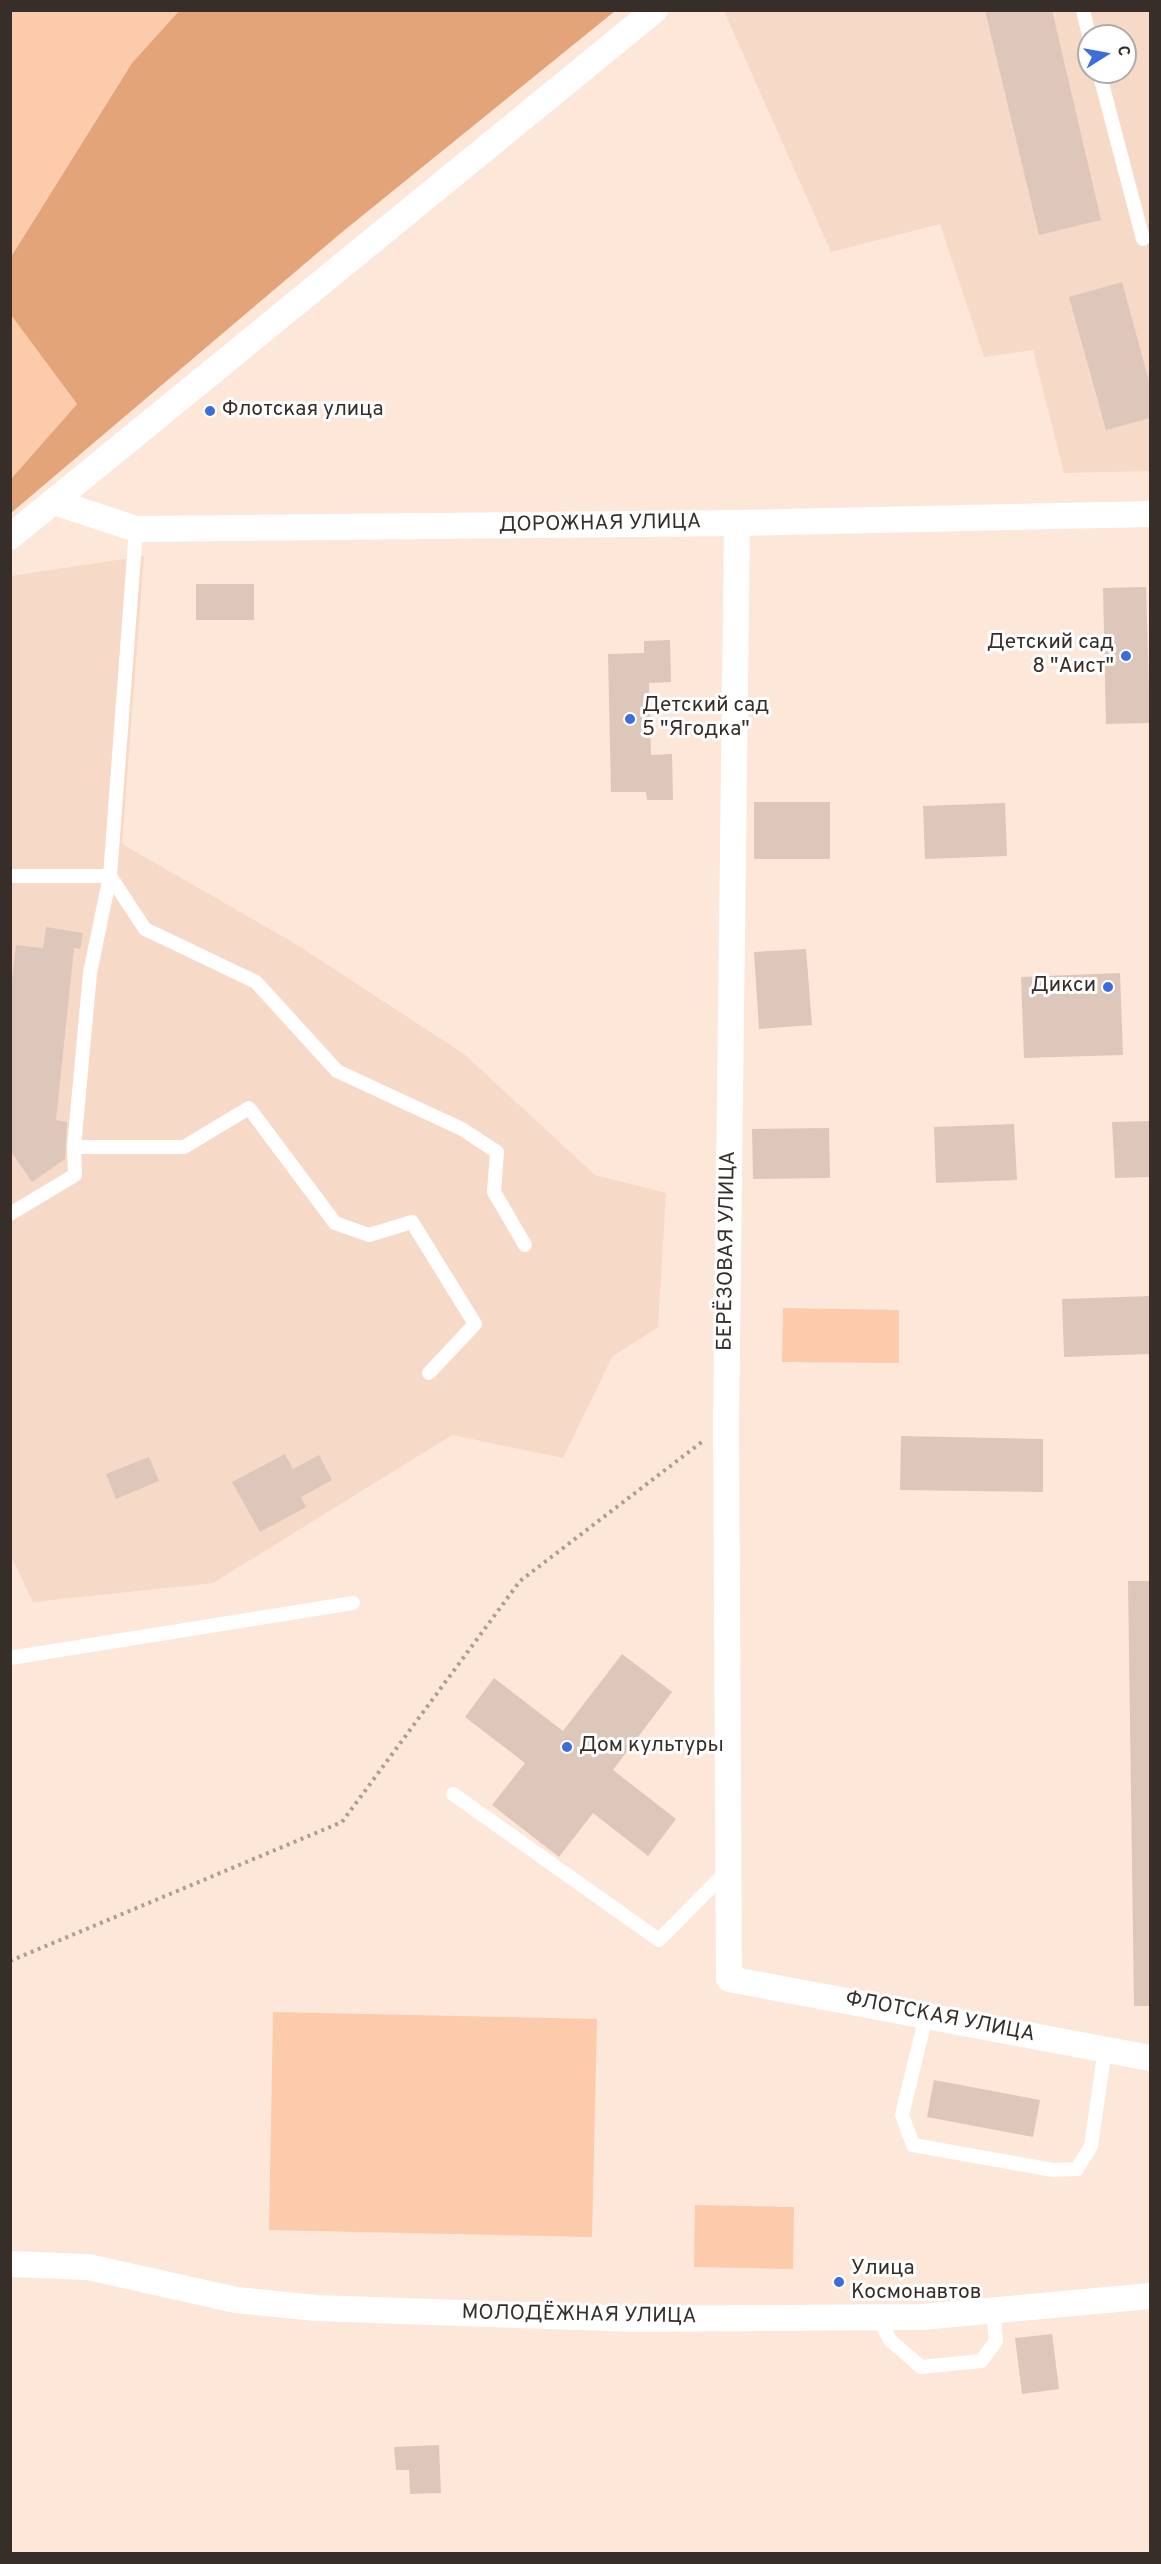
<!DOCTYPE html>
<meta charset="utf-8">
<style>
body{margin:0}
#map{position:relative;width:1161px;height:2564px;overflow:hidden;background:#fde7d9;font-family:Overpass,sans-serif}
canvas{display:block}
.frame{position:absolute;inset:0;border:12px solid #372e29;pointer-events:none}
.north{position:absolute;left:1077px;top:24px;width:60px;height:60px;box-sizing:border-box;background:#fff;border:2px solid #afaba9;border-radius:50%;rotate:79deg;font-size:16px;font-weight:700;line-height:24px;text-align:center;color:#372e29}
.north::after{content:'';display:block;margin:auto;width:21px;height:27px;background:#3d6cdd;clip-path:polygon(50% 0,100% 100%,50% 72%,0 100%)}
</style>
<div id="map">
<canvas width="1161" height="2564"></canvas>
<div class="frame"></div>
<div class="north">С</div>
</div>
<script>
const g = document.querySelector('canvas').getContext('2d');
g.lineJoin = 'round';
function fillPath(path, color) {
  g.fillStyle = color;
  g.fill(path, 'evenodd');
}
function trace(path, color, width, dash) {
  g.strokeStyle = color;
  g.lineWidth = width;
  g.lineCap = dash ? 'butt' : 'round';
  g.setLineDash(dash || []);
  g.stroke(path);
}
function drawText(font, color, halo, rows, align = 'center') {
  g.font = font + ' Overpass,sans-serif';
  g.lineWidth = 6;
  g.setLineDash([]);
  g.textBaseline = 'middle';
  g.strokeStyle = halo;
  g.fillStyle = color;
  for (const [text, x, y, turn = 0] of rows) {
    g.save();
    g.translate(x, y);
    g.rotate((+turn || 0) * Math.PI / 180);
    g.textAlign = isNaN(turn) ? turn : align;
    if (halo) g.strokeText(text, 0, 0);
    g.fillText(text, 0, 0);
    g.restore();
  }
}
const built = new Path2D(`
 M724 11H1150V471L1064 473 1033 350 984 357 940 224 831 252ZM1089 36H1125V72H1089Z
 M144 556 122 844 294 943 464 1054 595 1175 666 1193 658 1327 612 1357 563 1458 452 1435 213 1583 33 1602 11 1556V576Z`);
const green = new Path2D(`
 M11 11H180L132 63 11 257Z
 M11 315 77 404 11 479Z
 M783 1308 899 1310V1363L782 1362Z
 M273 2012 597 2019 592 2237 269 2230Z
 M695 2205 794 2207 793 2269 694 2267Z`);
const forest = new Path2D(`
 M180 10 615 11 341 233 11 513V479L77 404 11 315V257L132 63Z`);
const building = new Path2D(`
 M985 10H1052L1101 220 1039 235Z
 M1122 282 1150 385V418L1106 430 1069 297Z
 M196 584H254V620H196Z
 M1146 587 1150 723 1106 724 1103 588Z
 M670 640 671 682 649 683 651 755 672 754 673 800H647L646 792H611L608 654 644 653V641Z
 M754 802H830V859H754Z
 M1005 803 1007 856 925 859 923 806Z
 M46 927 83 933 80 949 74 948 56 1120 67 1122 65 1159 32 1182 10 1150V998L16 945 43 948Z
 M806 949 812 1025 759 1029 754 952Z
 M1120 973 1123 1055 1024 1058 1021 977Z
 M1150 1121V1177L1115 1178 1112 1122Z
 M1014 1124 1017 1180 936 1183 934 1127Z
 M829 1128 830 1178 753 1179 752 1129Z
 M1150 1296V1354L1064 1357 1062 1299Z
 M901 1436 1043 1439V1492L900 1490Z
 M285 1454 293 1469 319 1455 332 1480 301 1497 306 1507 260 1532 232 1482Z
 M149 1457 159 1481 116 1499 106 1474Z
 M1128 1581H1150V2006H1134Z
 M622 1654 672 1692 613 1770 676 1819 648 1856 593 1813 559 1857 492 1805 525 1763 465 1717 494 1678 563 1731Z
 M934 2080 1040 2100 1033 2137 927 2117Z
 M1052 2334 1059 2389 1022 2394 1015 2338Z
 M439 2445 441 2493 410 2494 409 2470H396L394 2447Z`);
const path = new Path2D(`
 M10 1961 342 1822 520 1581 703 1441`);
const lane = new Path2D(`
 M1083 10 1089 36
 M1099 72 1143 239
 M10 876H110L136 529
 M110 876 145 929 256 982 337 1071 462 1129 497 1152 494 1192 525 1245
 M74 1147H184L249 1108 335 1223 369 1235 412 1222 475 1324 429 1373
 M10 1214 75 1175 74 1147 90 973 110 876
 M10 1658 353 1603
 M453 1794 659 1940 727 1871
 M926 2016 902 2115 913 2145 1053 2170 1077 2169 1091 2146 1105 2049
 M878 2318 890 2340 921 2367 981 2361 996 2341 993 2311`);
const street = new Path2D(`
 M54 502 136 529 737 523 1150 514
 M737 523 726 1423 729 1979 1150 2058
 M10 537 655 10
 M10 2264 88 2267 236 2300 316 2308 635 2319 922 2317 1150 2296`);
const markers = [
 [210,411,6,"#3d6cdd"],
 [1126,656,6,"#3d6cdd"],
 [630,719,6,"#3d6cdd"],
 [1108,987,6,"#3d6cdd"],
 [567,1747,6,"#3d6cdd"],
 [839,2282,6,"#3d6cdd"]
];
const poiNames = [
 ["Флотская улица",222,411],
 ["Детский сад",1114,644,"right"],
 ["8 \"Аист\"",1114,668,"right"],
 ["Детский сад",642,707],
 ["5 \"Ягодка\"",642,731],
 ["Дикси",1096,987,"right"],
 ["Дом культуры",579,1747],
 ["Улица",851,2270],
 ["Космонавтов",851,2294]
];
const streetNames = [
 ["ДОРОЖНАЯ УЛИЦА",600,525,-1],
 ["БЕРЁЗОВАЯ УЛИЦА",728,1251,-89],
 ["ФЛОТСКАЯ УЛИЦА",940,2018,11],
 ["МОЛОДЁЖНАЯ УЛИЦА",579,2316,1]
];
fillPath(built, '#f6d9c7');
fillPath(green, '#fbcbac');
fillPath(forest, '#e4a47a');
fillPath(building, '#dcc7ba');
trace(path, '#ae9d93', 4, [3, 4.5]);
trace(lane, '#fff', 14);
trace(street, '#fff', 26);
for (const [x, y, r, color] of markers) {
  const dot = new Path2D();
  dot.arc(x, y, r, 0, 2 * Math.PI);
  g.fillStyle = color;
  g.fill(dot);
  trace(dot, '#fff', 2);
}
drawText('21px', '#372e29', '#fff', poiNames, 'left');
drawText('21px', '#372e29', '#fff', streetNames);
</script>
